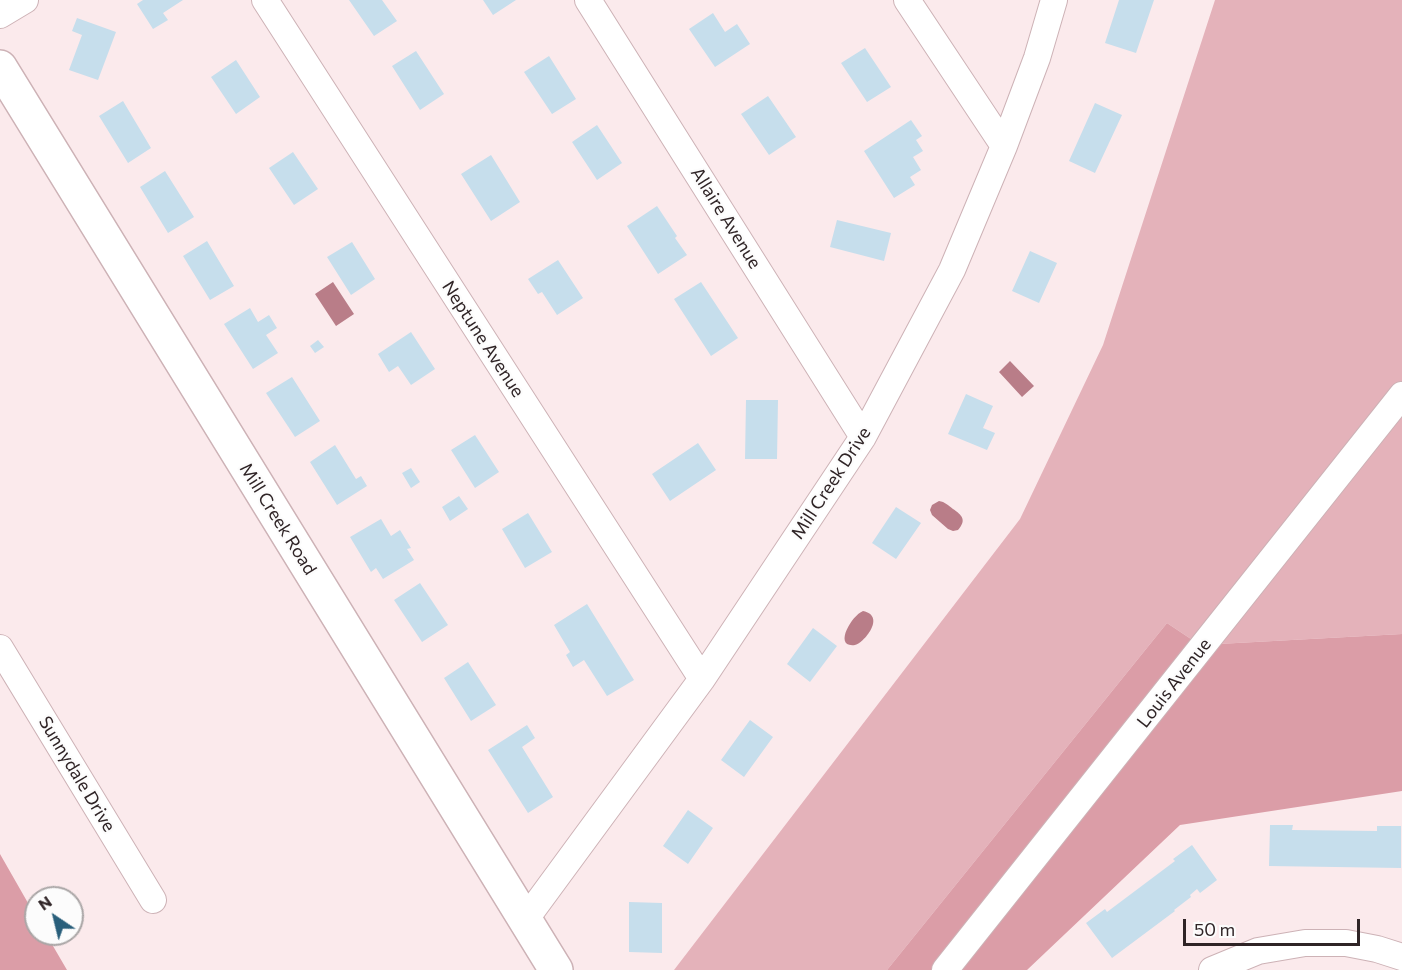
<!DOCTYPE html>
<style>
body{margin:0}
#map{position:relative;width:1402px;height:970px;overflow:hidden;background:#fbeaec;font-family:Commissioner,sans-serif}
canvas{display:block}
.north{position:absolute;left:24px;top:886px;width:60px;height:60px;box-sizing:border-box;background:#fcfcfc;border:2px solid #aaa6a6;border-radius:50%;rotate:325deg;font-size:16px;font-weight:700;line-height:24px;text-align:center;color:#2f2426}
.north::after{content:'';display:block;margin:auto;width:21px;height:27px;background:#295f7b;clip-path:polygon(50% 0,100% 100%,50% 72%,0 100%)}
.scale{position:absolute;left:1183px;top:919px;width:177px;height:27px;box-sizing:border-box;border:3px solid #2f2426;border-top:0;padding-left:8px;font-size:18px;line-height:21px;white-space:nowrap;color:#2f2426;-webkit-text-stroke:4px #fcfcfc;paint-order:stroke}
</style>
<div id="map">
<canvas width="1402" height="970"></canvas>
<div class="north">N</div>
<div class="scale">50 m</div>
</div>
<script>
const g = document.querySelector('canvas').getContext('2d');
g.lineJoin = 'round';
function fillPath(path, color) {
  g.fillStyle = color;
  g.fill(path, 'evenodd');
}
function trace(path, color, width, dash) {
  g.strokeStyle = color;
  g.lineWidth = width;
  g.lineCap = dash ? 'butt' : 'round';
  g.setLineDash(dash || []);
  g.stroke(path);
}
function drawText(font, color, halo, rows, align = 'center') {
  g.font = font + ' Commissioner,sans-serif';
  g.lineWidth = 4.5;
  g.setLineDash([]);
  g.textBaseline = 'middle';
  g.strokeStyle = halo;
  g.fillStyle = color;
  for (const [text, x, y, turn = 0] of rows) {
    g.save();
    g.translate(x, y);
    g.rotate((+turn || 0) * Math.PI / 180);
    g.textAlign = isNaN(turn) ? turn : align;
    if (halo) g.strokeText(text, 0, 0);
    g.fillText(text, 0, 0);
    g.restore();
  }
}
const green = new Path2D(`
 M1215 0H1402V634L1200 645 1167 623 887 970H674L1020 519 1103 345Z`);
const forest = new Path2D(`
 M1167 623 1200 645 1402 634V791L1180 825 1027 970H887Z
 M0 854 36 917V934H46L67 970H0Z`);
const water = new Path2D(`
 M333 282 354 314 336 326 315 294Z
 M1010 361 1034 386 1022 397 999 372Z
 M939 501C945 502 948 505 953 509 962 515 967 520 958 530L953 531 948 529 932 515 930 510 932 505Z
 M863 611C887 616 863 644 855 645 833 648 851 616 863 611Z`);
const building = new Path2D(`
 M143 0H183L163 13 168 20 153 29 137 4Z
 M349 0H382L397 21 374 36Z
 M483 0H516L493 15Z
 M1119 0H1154L1136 53 1105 43Z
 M713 13 725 32 737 24 750 44 715 67 689 29Z
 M77 18 116 32 98 80 69 70 82 35 72 31Z
 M865 48 891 87 867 102 841 63Z
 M416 51 444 94 420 110 392 66Z
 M549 56 576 99 552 114 524 72Z
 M236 60 260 97 236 114 211 77Z
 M768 96 796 137 769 155 741 114Z
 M123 101 151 148 128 163 99 116Z
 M1095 103 1122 115 1095 173 1069 161Z
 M911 120 922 136 916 140 923 151 913 157 921 170 910 177 915 185 894 198 864 151Z
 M597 125 622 163 597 180 572 142Z
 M293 152 318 189 294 205 269 168Z
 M491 155 520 202 491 221 461 174Z
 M165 171 194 217 168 233 140 187Z
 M657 206 677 236 675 238 687 255 658 274 627 226Z
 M837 220 891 233 884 261 830 247Z
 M207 241 234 286 210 300 183 256Z
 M352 242 375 279 351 295 327 257Z
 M1030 251 1057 263 1039 303 1012 291Z
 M558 260 583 298 557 315 542 292 538 294 528 279Z
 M701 282 738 338 711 356 674 299Z
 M250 308 258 322 269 315 277 328 266 335 278 353 253 369 224 324Z
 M411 332 435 369 411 385 398 366 389 372 378 354Z
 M318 340 324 347 315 353 310 346Z
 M292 377 320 421 295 437 266 393Z
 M966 394 993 406 983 428 995 433 987 450 948 434Z
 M746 400H778L777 459H745Z
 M475 435 499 472 475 488 451 450Z
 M698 443 716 470 670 501 652 474Z
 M335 445 356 479 361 476 367 486 337 505 310 462Z
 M411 468 420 482 411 488 402 473Z
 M459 496 468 509 450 521 442 507Z
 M896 507 921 523 896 559 872 543Z
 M528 513 552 552 525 568 502 529Z
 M381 519 391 536 400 530 411 548 407 549 414 560 383 579 376 568 371 572 350 537Z
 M420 583 448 625 422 642 394 600Z
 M587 604 634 680 607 696 584 660 573 667 566 655 570 652 554 625Z
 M813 628 837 646 810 682 787 664Z
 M468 662 496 705 471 721 444 678Z
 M750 720 773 737 744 777 721 760Z
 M527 725 535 738 522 747 553 797 528 813 488 750Z
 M688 810 713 828 688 864 663 846Z
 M1270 825H1293L1292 830 1377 831V826H1401V868L1269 866Z
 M1192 845 1217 880 1200 893 1197 889 1190 895 1191 897 1174 910 1175 911 1112 958 1086 923 1105 909 1107 912 1175 861 1173 859Z
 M629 902 662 903V953L629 952Z`);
const minor = new Path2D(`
 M265 0 702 679
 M588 0 863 437
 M907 0 1004 146
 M0 15 25 0
 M0 648 153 900
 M525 920 702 679 863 437 952 270 1004 146 1037 58 1054 0
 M945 970 1402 395
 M1212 970 1258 951 1305 943H1346L1377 949 1402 957`);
const tertiary = new Path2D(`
 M0 67 556 970`);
const streetNames = [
 ["Allaire Avenue",726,218,58],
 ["Neptune Avenue",483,339,57],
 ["Mill Creek Drive",831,483,-57],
 ["Mill Creek Road",278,519,58],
 ["Louis Avenue",1174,683,-52],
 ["Sunnydale Drive",77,774,59]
];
fillPath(green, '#e4b2ba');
fillPath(forest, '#db9da7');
fillPath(water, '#b97d88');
fillPath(building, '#c6deec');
trace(minor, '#cdb2b6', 28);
trace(tertiary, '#cdb2b6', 36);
trace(minor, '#fff', 26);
trace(tertiary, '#fff', 33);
drawText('18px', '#2f2426', '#fcfcfc', streetNames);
</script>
